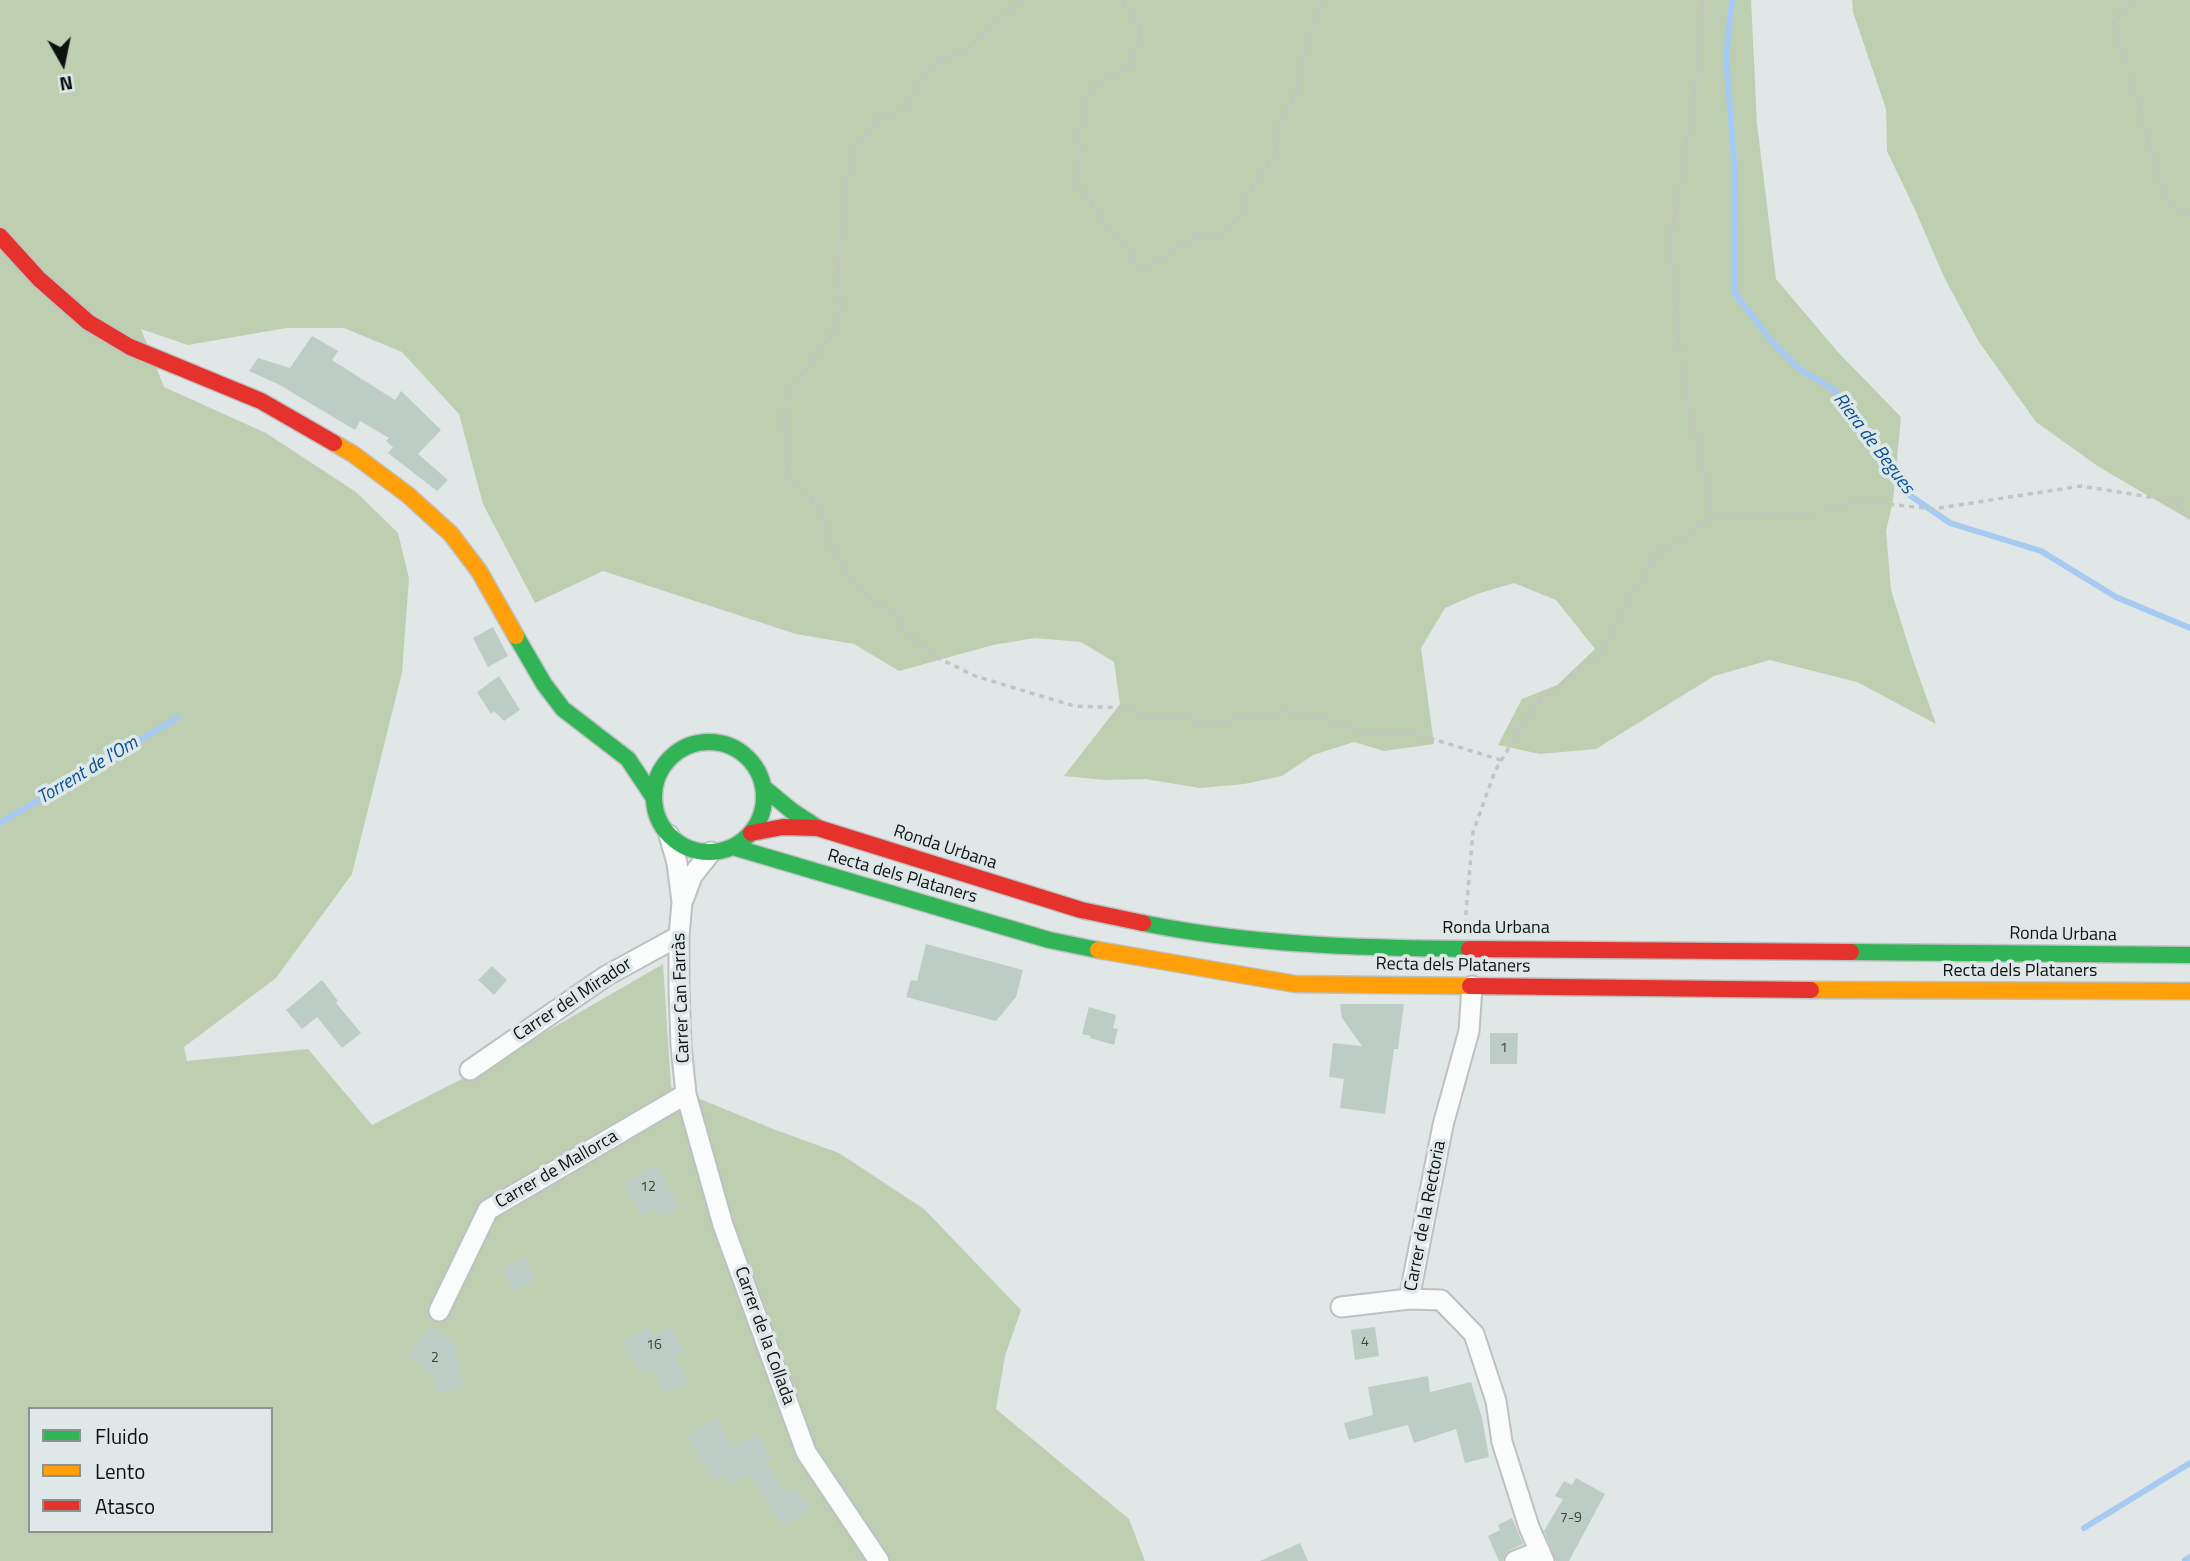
<!DOCTYPE html>
<meta charset="utf-8">
<style>
body{margin:0}
#map{position:relative;width:2190px;height:1561px;overflow:hidden;background:#e1e6e6;font-family:"Titillium Web",sans-serif}
canvas{display:block}
.legend{position:absolute;left:28px;top:1407px;width:245px;height:126px;box-sizing:border-box;background:#dfe8e8;border:2px solid #8b9292;margin:0;padding:9px 12px;list-style:none;font-size:21px;color:#0e1111}
.legend li{display:flex;align-items:center;gap:14px;height:35px}
.legend b{width:35px;border:2px solid #8b9292}
.north{position:absolute;left:28px;top:28px;width:70px;height:70px;-webkit-text-stroke:5px #dfe8e8;paint-order:stroke;rotate:171deg;font-size:19px;font-weight:700;line-height:28px;text-align:center;color:#0e1111}
.north::after{content:'';display:block;margin:auto;width:24px;height:32px;background:#0e1111;clip-path:polygon(50% 0,100% 100%,50% 72%,0 100%)}
</style>
<div id="map">
<canvas width="2190" height="1561"></canvas>
<ul class="legend">
<li><b style="height:9px;background:#30b455"></b>Fluido</li>
<li><b style="height:9px;background:#ff9f0a"></b>Lento</li>
<li><b style="height:9px;background:#e5322d"></b>Atasco</li>
</ul>
<div class="north">N</div>
</div>
<script>
const g = document.querySelector('canvas').getContext('2d');
g.lineJoin = 'round';
function fillPath(path, color) {
  g.fillStyle = color;
  g.fill(path, 'evenodd');
}
function trace(path, color, width, dash) {
  g.strokeStyle = color;
  g.lineWidth = width;
  g.lineCap = dash ? 'butt' : 'round';
  g.setLineDash(dash || []);
  g.stroke(path);
}
function drawText(font, color, halo, rows, align = 'center') {
  g.font = font + ' "Titillium Web",sans-serif';
  g.lineWidth = 7;
  g.setLineDash([]);
  g.textBaseline = 'middle';
  g.strokeStyle = halo;
  g.fillStyle = color;
  for (const [text, x, y, turn = 0] of rows) {
    g.save();
    g.translate(x, y);
    g.rotate((+turn || 0) * Math.PI / 180);
    g.textAlign = isNaN(turn) ? turn : align;
    if (halo) g.strokeText(text, 0, 0);
    g.fillText(text, 0, 0);
    g.restore();
  }
}
const green = new Path2D(`
 M0 0H1751L1757 124 1776 279 1837 351 1901 417 1893 501 1886 531 1891 590 1912 657 1936 724 1857 682 1770 660 1714 676 1596 749 1540 754 1498 745 1522 699 1557 685 1595 649 1556 600 1514 583 1477 594 1445 608 1421 648 1434 744 1384 751 1354 742 1313 755 1282 776 1244 784 1200 788 1145 779 1105 780 1064 776 1120 704 1114 662 1081 642 1035 638 993 645 899 671 854 644 796 634 603 571 535 603 483 504 459 414 402 352 344 328H286L188 345 141 329 164 387 266 433 356 492 398 533 409 578 402 673 352 874 276 978 184 1047 187 1061 308 1049 372 1125 487 1066 663 964 671 1087 773 1129 839 1153 924 1209 1021 1310 1005 1356 996 1409 1129 1519 1145 1561H0ZM30 1409H271V1531H30Z
 M1852 0H2190V520L2099 467 2036 422 1979 342 1944 277 1916 212 1887 151 1886 109 1853 12Z`);
const stream = new Path2D(`
 M1732 0 1726 57 1735 173 1734 292 1773 343 1799 369 1833 389 1851 411 1888 469 1908 494 1950 523 2041 551 2116 597 2190 628
 M0 823 177 718
 M2084 1528 2190 1463
 M2185 1560 2190 1557`);
const building = new Path2D(`
 M312 336 338 351 332 360 395 400 401 391 441 430 418 454 448 480 437 491 388 453 393 447 386 441 389 438 360 421 355 430 278 384 249 371 258 358 290 368Z
 M493 627 508 656 488 667 473 638Z
 M499 676 520 710 504 721 494 711 491 714 477 692Z
 M926 944 1023 970 1016 997 996 1021 906 997 911 980 917 981Z
 M492 966 507 980 494 995 478 980Z
 M322 980 338 1001 336 1003 361 1033 342 1048 317 1017 302 1029 286 1010Z
 M1340 1004H1404L1398 1049H1394L1385 1114 1340 1108 1344 1079 1329 1077 1333 1043 1362 1046 1342 1018Z
 M1089 1007 1116 1015 1113 1028 1118 1029 1114 1045 1090 1038 1091 1036 1082 1034Z
 M1490 1033H1518L1517 1064H1490Z
 M657 1165 680 1207 659 1219 654 1209 642 1216 624 1183Z
 M524 1257 536 1279 514 1292 502 1269Z
 M431 1326 455 1344 465 1387 437 1394 432 1375 408 1355Z
 M648 1327 654 1336 670 1327 684 1351 674 1357 688 1381 667 1394 652 1369 650 1370 649 1368 641 1372 623 1341Z
 M1375 1327 1379 1356 1355 1360 1351 1330Z
 M1428 1376 1430 1392 1471 1382 1482 1418 1489 1457 1465 1463 1456 1429 1414 1443 1408 1425 1349 1440 1344 1423 1373 1415 1368 1387Z
 M716 1418 733 1446 757 1433 773 1459 766 1463 786 1493 795 1487 811 1509 784 1527 748 1474 729 1486 723 1476 714 1481 687 1436Z
 M1576 1478 1605 1494 1569 1561H1556L1544 1531 1563 1499 1555 1496 1564 1481 1572 1485Z
 M1512 1518 1523 1544 1510 1550 1505 1554 1503 1561H1499L1488 1536 1500 1530 1498 1525Z
 M1300 1543 1308 1561H1260Z`);
const path = new Path2D(`
 M1022 0 964 51 934 63 923 75 906 109 881 117 854 149 847 180 841 238 838 277 841 304 837 328 784 398V430L789 479 810 496 821 512 827 538 853 582 877 604 894 613 906 631 928 653 975 676 1074 706 1127 708 1149 718 1184 717 1208 724 1290 711 1324 719 1368 734 1407 733 1426 737 1501 760
 M1123 0 1140 28 1139 45 1129 65 1114 75 1098 82 1087 98 1083 116 1076 135 1081 153 1074 183 1085 192 1108 228 1128 246 1136 265 1146 270 1172 250 1199 235 1217 236 1241 216 1248 196 1260 174 1275 156 1279 126 1295 94 1309 35 1323 0
 M1703 0 1694 100 1670 242 1682 376 1713 515
 M2134 0 2113 21 2167 202 2190 214
 M1465 925 1473 832 1495 771 1535 704 1599 655 1653 557 1713 515 1824 512 1860 501 1933 509 2081 486 2175 501 2190 518`);
const street = new Path2D(`
 M669 835 677 863 682 902 679 936V987L681 1045 686 1094 723 1225 806 1452 879 1561
 M684 898 692 876 711 852
 M1472 986 1469 1031 1443 1125 1409 1299 1441 1300 1474 1334 1496 1401 1502 1442 1529 1527 1544 1561
 M470 1070 606 976 679 936
 M1341 1307 1409 1299
 M439 1311 488 1210 686 1094
 M1515 1561 1540 1551`);
const fast = new Path2D(`
 M516 636 544 684 563 709 628 759 654 798
 M654 797a55 55 0 1 1 110 0a55 55 0 1 1-110 0Z
 M763 787 792 811 818 828
 M733 847 1049 940 1098 950
 M1143 923C1250 945 1360 948 1469 949
 M1851 952 2190 955`);
const slow = new Path2D(`
 M334 443 353 454 408 495 451 534 479 571 516 636
 M1098 950 1295 984 1470 986
 M1811 990 2190 991`);
const jam = new Path2D(`
 M0 236 39 279 88 322 130 347 261 401 334 443
 M751 833 783 827 818 828 1081 910 1143 923
 M1469 949 1851 952
 M1470 986 1811 990`);
const numberNames = [
 ["1",1504,1049],
 ["12",648,1188],
 ["4",1365,1343],
 ["16",654,1346],
 ["2",435,1359],
 ["7-9",1571,1519]
];
const streetNames = [
 ["Ronda Urbana",945,848,18],
 ["Recta dels Plataners",902,877,16],
 ["Ronda Urbana",1496,929],
 ["Ronda Urbana",2063,935,1],
 ["Recta dels Plataners",1453,966,1],
 ["Recta dels Plataners",2020,972],
 ["Carrer Can Farràs",682,998,-92],
 ["Carrer del Mirador",573,1000,-33],
 ["Carrer de Mallorca",557,1170,-30],
 ["Carrer de la Rectoria",1426,1216,-79],
 ["Carrer de la Collada",764,1336,70]
];
const waterNames = [
 ["Riera de Begues",1873,444,53],
 ["Torrent de l'Om",88,771,-31]
];
fillPath(green, '#becfb1');
trace(stream, '#a7caf3', 6);
fillPath(building, '#bccdc5');
trace(street, '#bdc1c1', 23);
trace(fast, '#bdc1c1', 19);
trace(slow, '#bdc1c1', 19);
trace(jam, '#bdc1c1', 19);
trace(path, '#c3c5c5', 3.5, [5, 5]);
trace(street, '#fafbfb', 19);
trace(fast, '#30b455', 16);
trace(slow, '#ff9f0a', 16);
trace(jam, '#e5322d', 16);
drawText('14px', '#3a403e', null, numberNames);
drawText('18px', '#0e1111', '#dfe8e8', streetNames);
drawText('italic 19px', '#0a5094', '#dfe8e8', waterNames);
</script>
